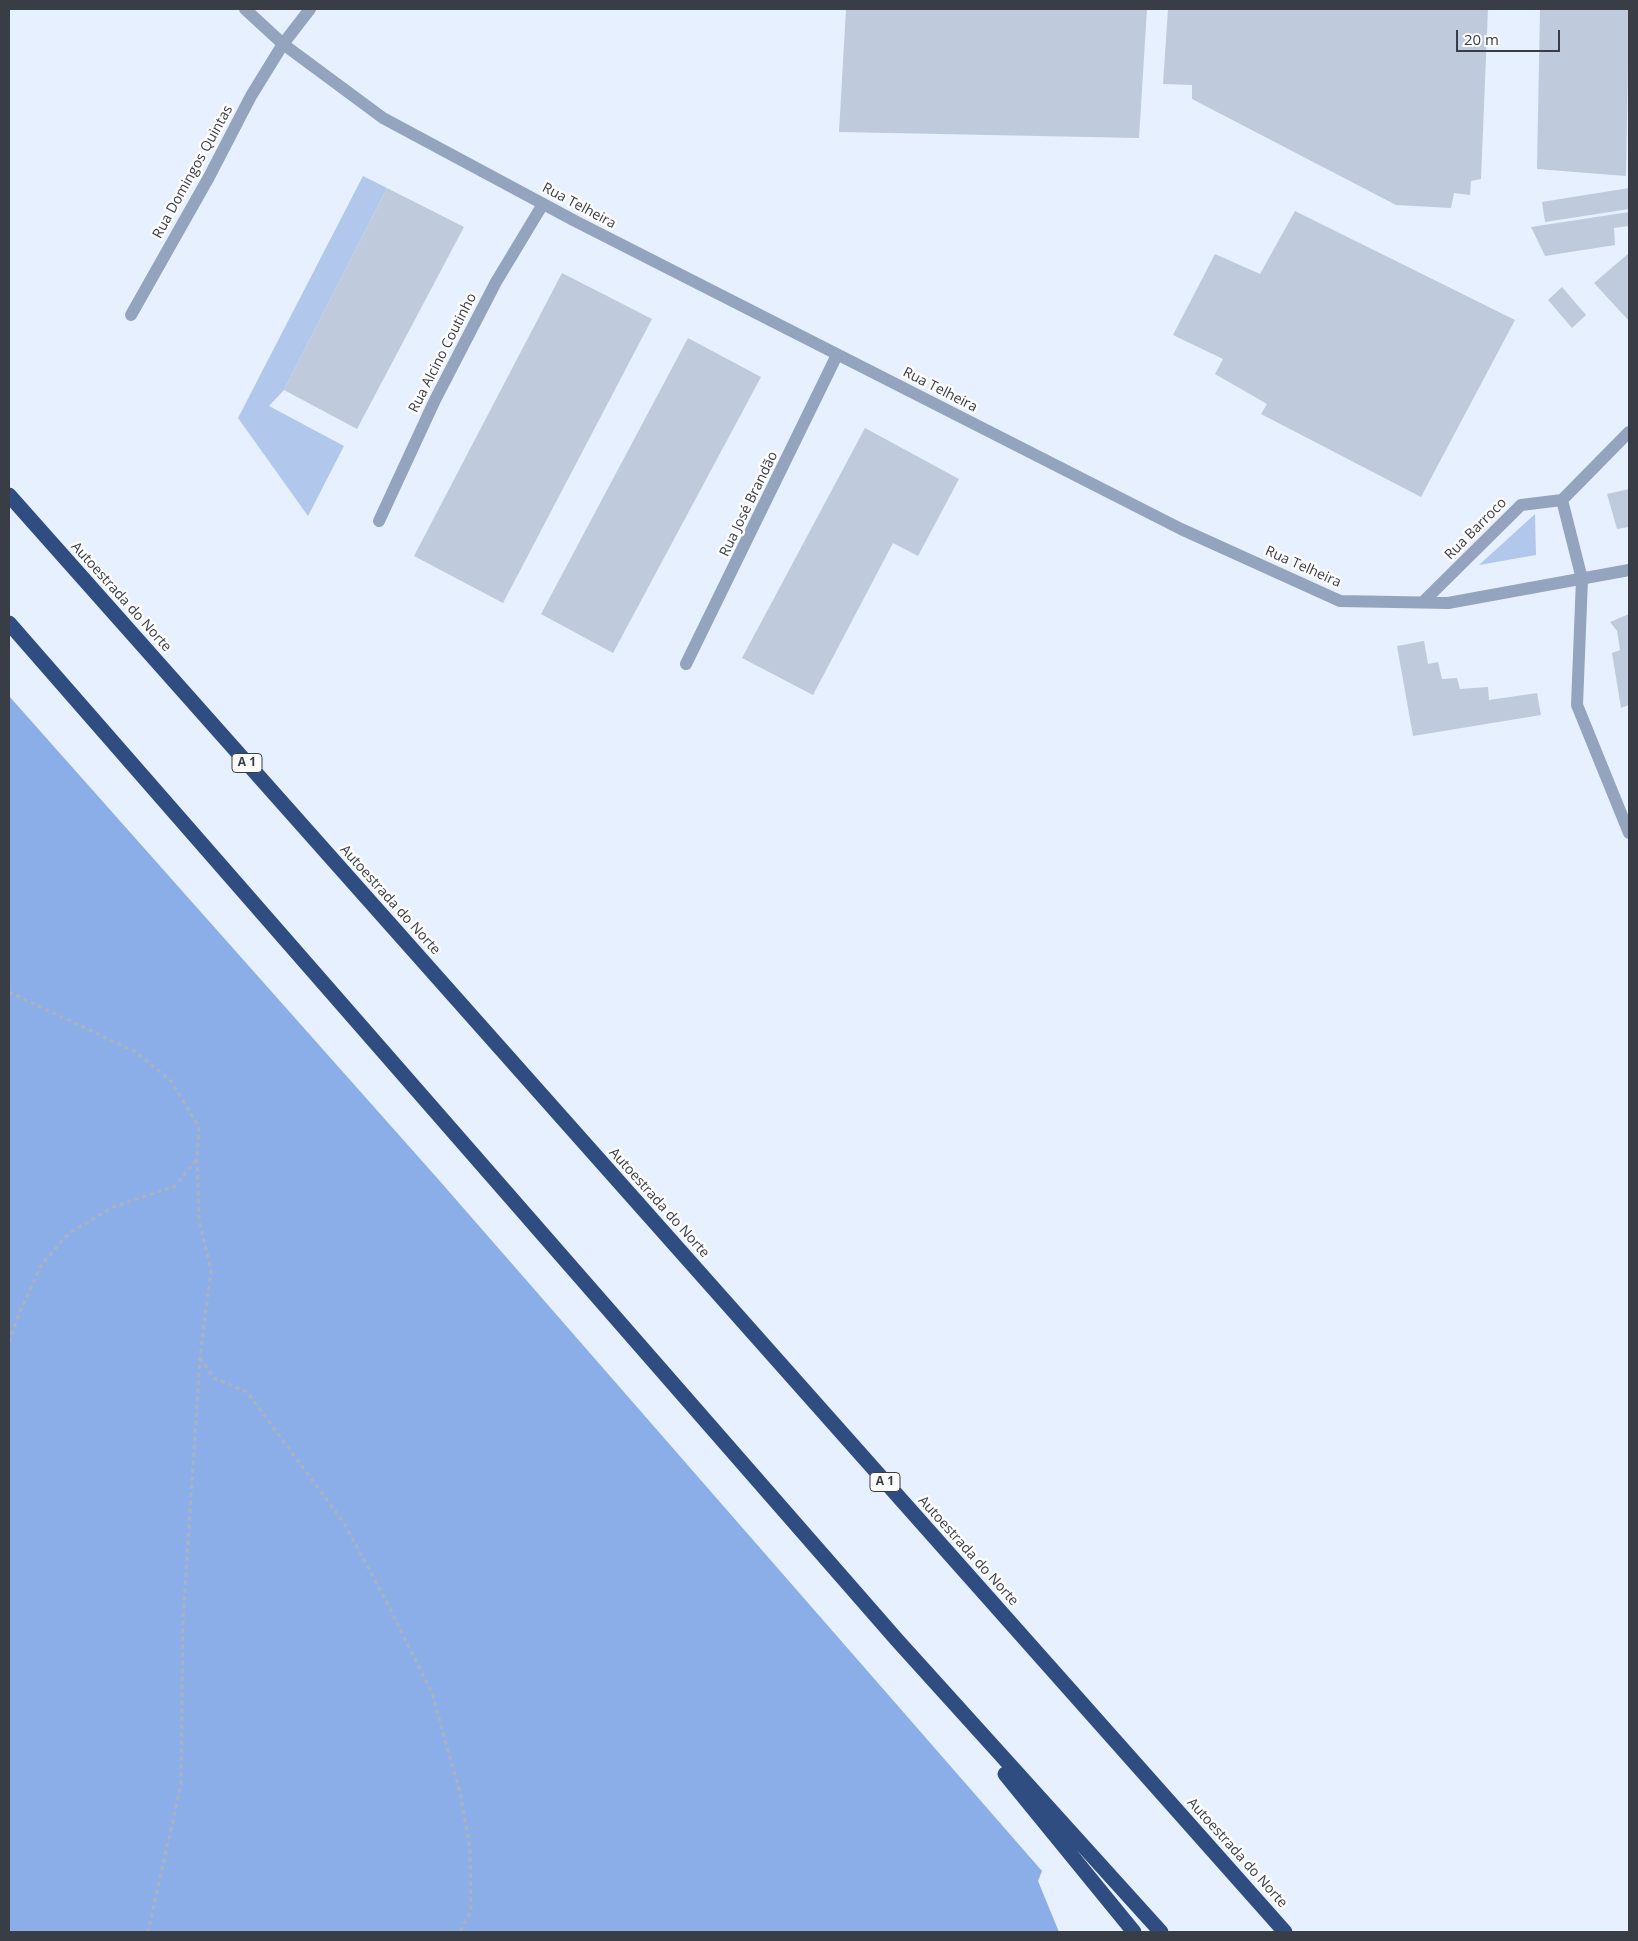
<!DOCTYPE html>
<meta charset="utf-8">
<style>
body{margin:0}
#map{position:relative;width:1638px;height:1941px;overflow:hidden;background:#e7f0ff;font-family:"Open Sans",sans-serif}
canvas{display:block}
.frame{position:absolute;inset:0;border:10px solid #393d45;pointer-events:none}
.scale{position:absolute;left:1456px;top:30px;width:104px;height:22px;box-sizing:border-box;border:2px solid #393d45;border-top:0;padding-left:6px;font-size:15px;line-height:18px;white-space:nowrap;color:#393d45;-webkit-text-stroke:4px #fcfcfc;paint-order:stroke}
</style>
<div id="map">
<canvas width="1638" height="1941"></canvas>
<div class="frame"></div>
<div class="scale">20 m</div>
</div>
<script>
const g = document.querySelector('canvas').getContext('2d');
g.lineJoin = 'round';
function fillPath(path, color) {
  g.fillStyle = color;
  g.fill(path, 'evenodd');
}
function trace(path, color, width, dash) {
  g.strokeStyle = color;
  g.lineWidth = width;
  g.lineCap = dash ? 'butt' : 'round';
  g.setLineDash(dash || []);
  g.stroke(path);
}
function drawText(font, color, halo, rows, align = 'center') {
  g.font = font + ' "Open Sans",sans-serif';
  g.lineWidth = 5;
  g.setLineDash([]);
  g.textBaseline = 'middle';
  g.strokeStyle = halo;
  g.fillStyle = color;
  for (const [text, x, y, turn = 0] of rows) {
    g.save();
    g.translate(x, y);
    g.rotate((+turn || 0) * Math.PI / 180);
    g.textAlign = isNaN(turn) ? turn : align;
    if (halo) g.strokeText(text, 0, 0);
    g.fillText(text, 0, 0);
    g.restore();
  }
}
const green = new Path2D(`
 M363 176 387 188 284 390 269 406 344 446 308 516 238 418Z
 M1535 514 1536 555 1479 565Z`);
const forest = new Path2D(`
 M9 696 438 1179 1042 1871 1038 1881 1059 1932H9Z`);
const building = new Path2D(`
 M846 9H1147L1139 138 839 132Z
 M1168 9H1488L1481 179 1471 181 1470 195 1454 193 1451 208 1396 205 1192 99V85L1163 84Z
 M1540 9H1629L1626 176 1537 169Z
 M387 188 464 227 357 429 284 390Z
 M1629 188V209L1545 222 1542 202Z
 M1295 211 1515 320 1421 497 1261 414 1267 404 1215 374 1223 359 1173 335 1215 254 1260 274Z
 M1629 212V226L1614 228 1615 245 1545 256 1531 227Z
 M1629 253V321L1594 283Z
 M562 273 652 319 503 603 414 556Z
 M1562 287 1586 315 1572 328 1548 300Z
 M688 338 761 377 613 653 541 614Z
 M865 428 959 479 918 556 893 543 813 695 742 658Z
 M1629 489V527L1617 529 1607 494Z
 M1629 614V705L1621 708 1612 653 1620 650 1617 631 1610 622Z
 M1424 641 1428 664 1438 662 1442 679 1457 678 1460 689 1488 687 1489 700 1537 693 1541 715 1413 736 1397 646Z`);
const path = new Path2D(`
 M9 992 136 1052 171 1081 199 1127 197 1158 199 1220 211 1270 200 1358 183 1619 181 1784 148 1932
 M9 1342 20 1311 42 1264 69 1233 113 1207 175 1186 197 1159
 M200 1358 214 1378 247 1392 344 1523 383 1595 432 1693 460 1793 470 1848 471 1911 460 1932`);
const minor = new Path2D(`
 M245 9 283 44 383 118 575 221 1181 529 1340 601 1448 603 1629 570
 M131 315 209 177 251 96 283 44 310 9
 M1629 432 1562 500 1582 579 1577 705 1629 833
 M379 521 435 400 496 282 543 204
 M1423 602 1521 505 1562 500
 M686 664 837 355`);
const motorway = new Path2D(`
 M9 495 1285 1932
 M9 623 897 1640 1161 1932
 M1005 1774 1134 1932`);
const shields = [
 [247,763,30],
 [885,1482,30]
];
const shieldNames = [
 ["A 1",247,763],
 ["A 1",885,1482]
];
const streetNames = [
 ["Rua Domingos Quintas",193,172,-61],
 ["Rua Telheira",579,206,28],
 ["Rua Alcino Coutinho",443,353,-63],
 ["Rua Telheira",940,390,27],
 ["Rua José Brandão",749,504,-64],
 ["Rua Barroco",1476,529,-45],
 ["Rua Telheira",1303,567,24],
 ["Autoestrada do Norte",121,597,48],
 ["Autoestrada do Norte",390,900,48],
 ["Autoestrada do Norte",659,1203,48],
 ["Autoestrada do Norte",968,1551,48],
 ["Autoestrada do Norte",1237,1853,48]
];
fillPath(green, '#b1c7ec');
fillPath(forest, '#8baee9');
fillPath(building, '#bfcadc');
trace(path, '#aab2be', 3, [4, 4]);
trace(minor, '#94a3be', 12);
trace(motorway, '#2f4d81', 15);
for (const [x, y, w] of shields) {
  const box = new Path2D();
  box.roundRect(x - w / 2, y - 9.5, w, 19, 4);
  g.fillStyle = '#fcfcfc';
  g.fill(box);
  trace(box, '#393d45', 1);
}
drawText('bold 12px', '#393d45', null, shieldNames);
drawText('14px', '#393d45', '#fcfcfc', streetNames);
</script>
